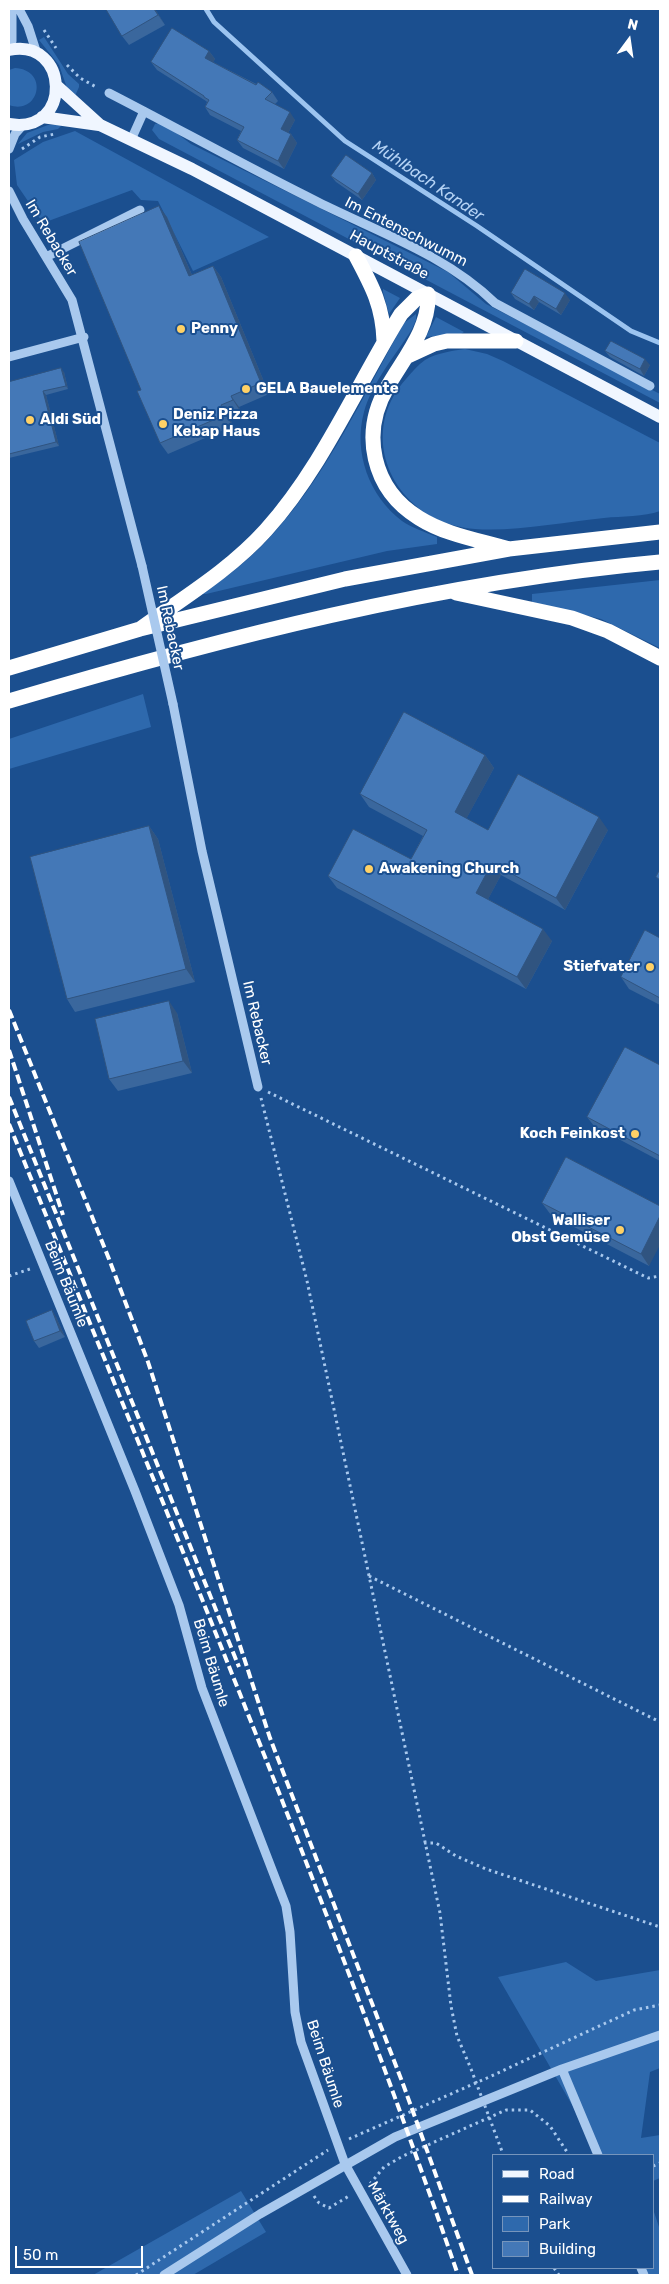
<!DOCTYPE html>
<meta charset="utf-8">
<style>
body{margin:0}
#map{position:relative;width:669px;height:2284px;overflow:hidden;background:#1b4f8f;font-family:Rubik,sans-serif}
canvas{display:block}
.frame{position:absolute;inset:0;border:10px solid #fff;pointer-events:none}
.legend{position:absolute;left:492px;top:2154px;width:162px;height:115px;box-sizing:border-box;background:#1b4f8f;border:1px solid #7695bc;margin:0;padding:6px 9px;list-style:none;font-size:15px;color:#fff}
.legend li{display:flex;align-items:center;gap:10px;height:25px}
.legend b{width:25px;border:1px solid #7695bc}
.north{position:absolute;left:604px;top:15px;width:50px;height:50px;-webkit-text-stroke:4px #1b4f8f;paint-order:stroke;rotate:14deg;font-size:14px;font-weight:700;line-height:20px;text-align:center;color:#fff}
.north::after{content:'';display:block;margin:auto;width:18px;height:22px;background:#fff;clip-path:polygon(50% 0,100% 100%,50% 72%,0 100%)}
.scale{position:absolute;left:15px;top:2246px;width:128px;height:22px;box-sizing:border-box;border:2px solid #fff;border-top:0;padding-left:6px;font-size:15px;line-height:18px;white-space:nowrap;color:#fff;-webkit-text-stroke:4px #1b4f8f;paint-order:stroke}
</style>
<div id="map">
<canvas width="669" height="2284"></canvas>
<div class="frame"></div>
<ul class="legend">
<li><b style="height:6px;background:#f0f6ff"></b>Road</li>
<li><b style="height:6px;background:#fff"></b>Railway</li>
<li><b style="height:14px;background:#2e69ad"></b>Park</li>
<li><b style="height:14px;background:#4478b7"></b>Building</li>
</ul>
<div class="north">N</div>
<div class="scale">50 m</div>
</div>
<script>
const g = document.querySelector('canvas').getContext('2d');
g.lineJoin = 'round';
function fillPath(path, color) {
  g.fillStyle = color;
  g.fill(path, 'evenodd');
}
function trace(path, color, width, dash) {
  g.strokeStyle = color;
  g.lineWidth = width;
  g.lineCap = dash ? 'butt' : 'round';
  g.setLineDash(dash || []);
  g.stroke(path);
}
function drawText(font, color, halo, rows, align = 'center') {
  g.font = font + ' Rubik,sans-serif';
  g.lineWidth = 4;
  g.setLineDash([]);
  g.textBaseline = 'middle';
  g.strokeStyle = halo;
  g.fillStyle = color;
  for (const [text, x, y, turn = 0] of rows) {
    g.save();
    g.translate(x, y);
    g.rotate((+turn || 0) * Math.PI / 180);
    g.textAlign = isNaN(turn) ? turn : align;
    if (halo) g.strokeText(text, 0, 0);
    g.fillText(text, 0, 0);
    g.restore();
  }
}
const green = new Path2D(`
 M44 37 68 74 79 84V87L75 96 67 88 59 65 39 40Z
 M15 68C50 70 39 116 9 105V70Z
 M162 122 191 144 448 272 486 304 660 394V403L159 139 152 130 155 124Z
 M48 125H62L58 129 43 132 18 144 27 133Z
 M75 131 269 237 193 271 158 201 141 200 132 190 43 223 17 185 14 160 43 142Z
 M383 289 400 298 389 314 383 292Z
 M416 314V320L412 329C396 355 372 382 364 412 353 452 369 496 402 521 412 528 425 532 437 537V544L387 551 206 594H199C299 539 350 419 404 323Z
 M436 317 464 332 461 334 426 337Z
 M465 349 487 354 503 361 660 443V511C644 517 622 516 604 518 565 522 513 532 475 529 461 528 445 524 432 517 381 488 365 424 406 379 412 372 418 365 425 360 437 353 451 351 465 349Z
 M660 580V648L601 619 532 602V594Z
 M143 694 151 727 9 769V739Z
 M566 1962 596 1981 660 1970V2068L650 2072 641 2138 660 2135V2178L653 2181V2155H601L498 1977Z
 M241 2191 266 2232 193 2275H93Z
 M653 2209 660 2230V2275H641L639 2268H653Z`);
const stream = new Path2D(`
 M206 9 214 22 345 141 477 226 631 331 660 343`);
const path = new Path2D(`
 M44 30 56 48
 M67 65 80 78 98 88
 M22 149 40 137 55 134
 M268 1092 648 1278 660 1276
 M261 1098 307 1281 440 1913 451 2006 457 2036 471 2069
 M9 1276 33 1268
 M369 1576 660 1722
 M424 1843H436L456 1856 486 1869 660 1927
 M349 2139 487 2078 634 2010 660 2005
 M503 2154V2155
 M653 2166 660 2163
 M370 2184 384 2167 403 2156 506 2110H530L550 2126 569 2155
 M314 2196 319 2203 329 2208 349 2196
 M554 2268 559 2275
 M136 2275 328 2150`);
const minor = new Path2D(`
 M19 9 28 26 37 54
 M9 47 12 41V9
 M109 93C179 129 247 167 318 202 378 232 446 255 495 303L650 386
 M131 140 144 111
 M9 149 15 134 23 125
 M9 191 23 219 72 300 142 566
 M46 257 140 210
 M9 357 84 337
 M173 704 202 851 258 1087
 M9 1181 135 1491 179 1605 202 1688 286 1906 290 1932 295 2012 301 2042 345 2164 407 2275
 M562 2069 598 2155
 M641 2268 644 2275
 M164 2275 260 2214 395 2137 562 2069 660 2035`);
const major = new Path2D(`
 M9 50C69 37 74 135 9 124
 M57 86 100 125 192 169 660 417
 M42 117 99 125`);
const highway = new Path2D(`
 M356 256C372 286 383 306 384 341
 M408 356 434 344 447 341H516
 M456 593 572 618 608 631 660 658
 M140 629C183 598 230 570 266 530 322 468 357 385 401 314L417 298 428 294C430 328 404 358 388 386 360 433 372 489 419 518 446 535 479 540 509 549
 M9 668 140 629 345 579 509 549 660 532
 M9 701C222 638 438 582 660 562`);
const rail = new Path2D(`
 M9 1010 109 1259 148 1362 270 1738 403 2084 472 2275
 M9 1050 63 1215
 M9 1097 239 1667
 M9 1124C163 1505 324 1886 458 2275`);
const pathBridge = new Path2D(`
 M471 2069 503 2154`);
const minorBridge = new Path2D(`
 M142 566 173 704`);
const wall = new Path2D(`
 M155 9 165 25 129 45 122 36Z
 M209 51 215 59 213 62 272 92 278 101 275 104 295 120 288 133 291 134 297 143 284 169 243 148 237 140 241 131 210 115 205 107 207 102 206 101 157 70 151 62Z
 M372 173 376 180 362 200 336 182 331 176Z
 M167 217 192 275 213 266 221 277 269 394 239 407 240 411 229 416 233 426 168 454 160 443 141 390Z
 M511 293 570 300 561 315 539 302 534 310 515 299Z
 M605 351 650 365 644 376 610 357Z
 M64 372 68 389 46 395 59 446 9 458V382Z
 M485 755 494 768 466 819 488 830H608L565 910 501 875 488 899 552 941 526 989 337 888 328 876 411 859 423 836 369 807 360 794Z
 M149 826 158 839 195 982 75 1012 67 999Z
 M660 938V1005L629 989 621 977Z
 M177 1013 192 1073 118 1091 109 1079Z
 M660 1065V1161L594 1126 587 1117Z
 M542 1203 660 1206 649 1266 551 1215Z
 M56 1317 65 1337 39 1348 34 1341Z`);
const shadedWall = new Path2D(`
 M154 9H155L165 25 158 15Z
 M209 51 215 59 211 66 205 58Z
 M290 112 295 120 286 137 281 129Z
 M291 134 297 143 284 169 278 161Z
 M372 173 376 180 362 200 358 194Z
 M159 206 167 217 197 287 189 276Z
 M213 266 221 277 269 394 261 383Z
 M565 293 570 300 561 315 556 309Z
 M534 296 539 302 534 310 529 304Z
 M645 359 650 365 644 376 640 369Z
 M61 368 64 372 68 389 66 386Z
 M43 391 46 395 59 446 56 442Z
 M231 396 239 407 240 411 233 400Z
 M221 405 229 416 233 426 225 415Z
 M485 755 494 768 463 825 455 812Z
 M599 817 608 830 565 910 556 898Z
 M149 826 158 839 195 982 186 969Z
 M492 863 501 875 485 905 476 893Z
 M543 929 552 941 526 989 517 977Z
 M169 1001 177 1013 192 1073 183 1061Z
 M660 1216V1245L649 1266 641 1254Z
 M52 1310 56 1317 65 1337 60 1331Z`);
const building = new Path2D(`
 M106 9H154L158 15 122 36Z
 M172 28 209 51 205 58 256 85 258 82 272 92 265 99 290 112 281 129 291 134 278 161 237 140 244 127 205 107 209 100 204 97V96L151 62Z
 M346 155 372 173 358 194 331 176Z
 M159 206 189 276 213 266 261 383 231 396 233 400 221 405 225 415 160 443 137 391 141 390 79 242Z
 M525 269 565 293 556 309 534 296 529 304 511 293Z
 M611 341 645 359 640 369 605 351Z
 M61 368 66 386 43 391 56 442 9 454V382Z
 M404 712 485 755 455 812 488 830 518 774 599 817 556 898 492 863 476 893 543 929 517 977 328 876 353 829 411 859 427 830 360 794Z
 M149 826 186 969 67 999 30 857Z
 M660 869V880L656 877Z
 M645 930 660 938V998L621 977Z
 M169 1001 183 1061 109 1079 95 1019Z
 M625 1047 660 1065V1156L587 1117Z
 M566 1157 660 1206V1216L641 1254 542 1203Z
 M52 1310 60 1331 34 1341 26 1321Z`);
const markers = [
 [181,329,5,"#ffd166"],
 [246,389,5,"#ffd166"],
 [30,420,5,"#ffd166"],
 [163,424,5,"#ffd166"],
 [369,869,5,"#ffd166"],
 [650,967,5,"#ffd166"],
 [635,1134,5,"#ffd166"],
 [620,1230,5,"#ffd166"]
];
const streetNames = [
 ["Im Entenschwumm",406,232,27],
 ["Im Rebacker",51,238,59],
 ["Hauptstraße",389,255,28],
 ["Im Rebacker",170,628,78],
 ["Im Rebacker",257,1023,77],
 ["Beim Bäumle",66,1284,68],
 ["Beim Bäumle",211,1663,73],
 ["Beim Bäumle",325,2064,72],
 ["Märktweg",388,2213,61]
];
const poiNames = [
 ["Penny",191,329],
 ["GELA Bauelemente",256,389],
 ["Deniz Pizza",173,415],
 ["Kebap Haus",173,432],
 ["Aldi Süd",40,420],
 ["Awakening Church",379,869],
 ["Stiefvater",640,967,"right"],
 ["Koch Feinkost",625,1134,"right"],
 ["Walliser",610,1221,"right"],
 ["Obst Gemüse",610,1238,"right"]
];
const waterNames = [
 ["Mühlbach Kander",428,181,34]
];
fillPath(green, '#2e69ad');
trace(stream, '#9cc4f0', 5);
trace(path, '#a9c9ee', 3, [2.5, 4]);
trace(minor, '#a9c9ee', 9);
trace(major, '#f0f6ff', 12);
trace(highway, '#fff', 15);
trace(rail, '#fff', 4, [9, 4]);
trace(pathBridge, '#a9c9ee', 3, [2.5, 4]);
trace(minorBridge, '#a9c9ee', 9);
fillPath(wall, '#3a679d');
fillPath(shadedWall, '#305480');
fillPath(building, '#4478b7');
trace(building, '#305480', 1);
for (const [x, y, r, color] of markers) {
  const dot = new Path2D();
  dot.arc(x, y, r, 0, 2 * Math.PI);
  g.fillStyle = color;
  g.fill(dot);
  trace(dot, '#1b4f8f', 2);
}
drawText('15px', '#fff', '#1b4f8f', streetNames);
drawText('bold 15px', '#fff', '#1b4f8f', poiNames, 'left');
drawText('italic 16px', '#b5d3f5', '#1b4f8f', waterNames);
</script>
